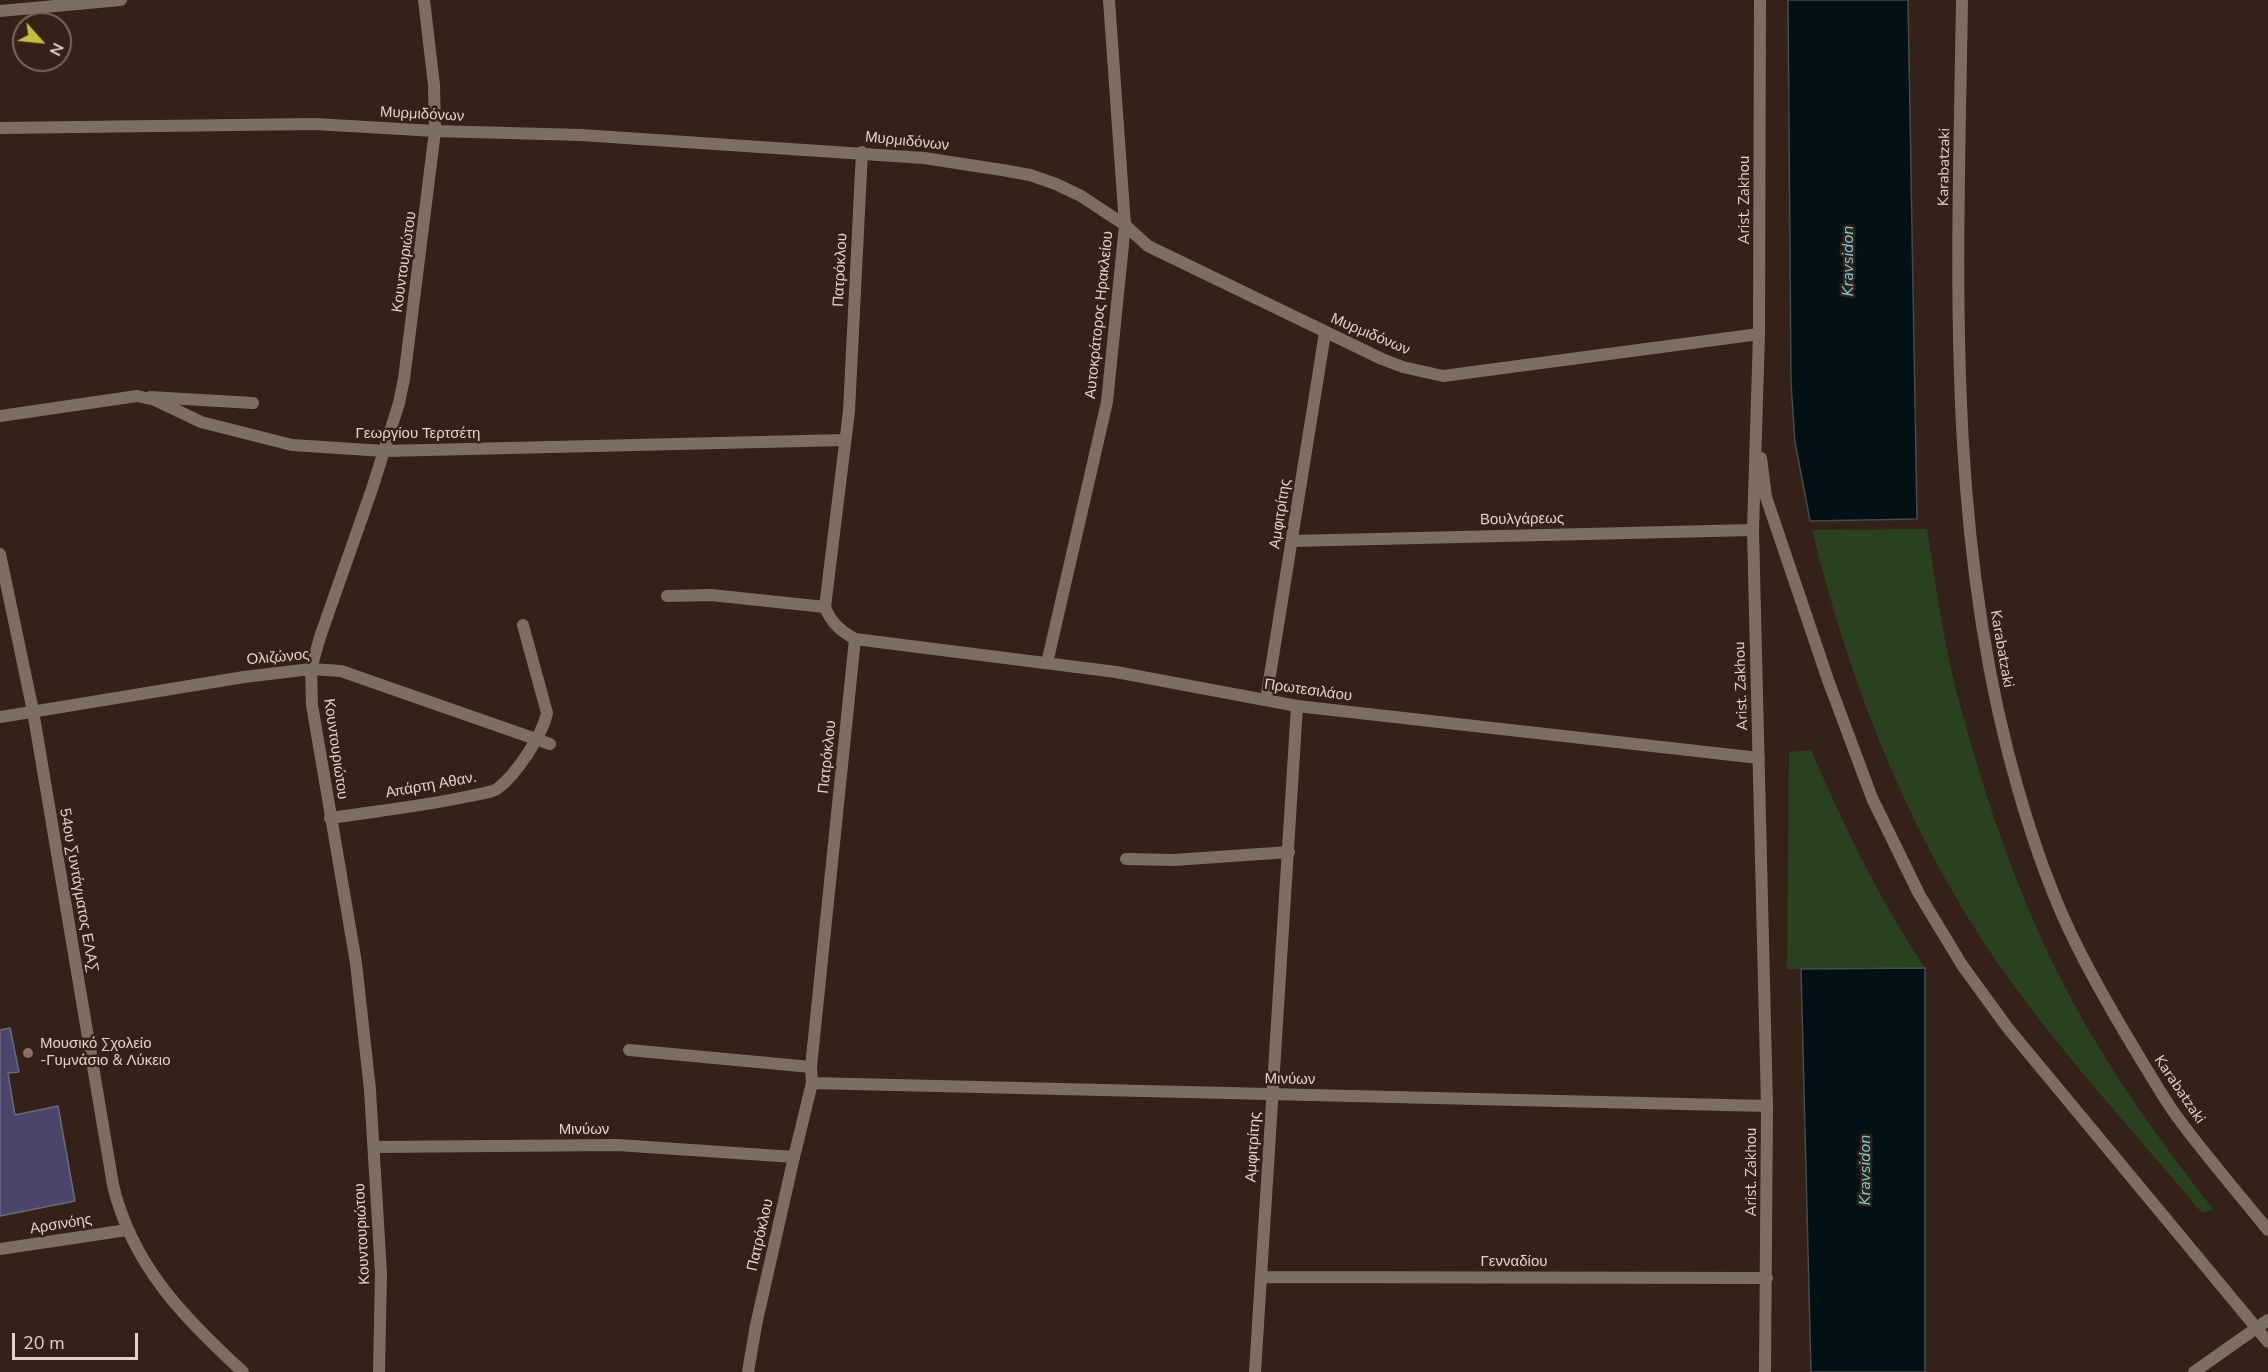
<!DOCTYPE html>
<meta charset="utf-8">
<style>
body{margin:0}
#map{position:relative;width:2268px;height:1372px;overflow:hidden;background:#342118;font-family:"Nunito Sans",sans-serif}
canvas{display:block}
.north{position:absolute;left:12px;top:12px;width:60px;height:60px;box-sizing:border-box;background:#342118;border:2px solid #796860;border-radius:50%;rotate:117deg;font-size:16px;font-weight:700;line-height:24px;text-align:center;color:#e0d3cd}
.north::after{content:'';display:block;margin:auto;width:21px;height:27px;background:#bfbe41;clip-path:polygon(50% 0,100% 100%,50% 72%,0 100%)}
.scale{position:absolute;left:12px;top:1333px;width:126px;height:27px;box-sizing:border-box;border:3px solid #e0d3cd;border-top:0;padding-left:8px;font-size:18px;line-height:21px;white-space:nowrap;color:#e0d3cd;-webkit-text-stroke:4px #342118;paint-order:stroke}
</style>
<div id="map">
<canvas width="2268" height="1372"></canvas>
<div class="north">N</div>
<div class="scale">20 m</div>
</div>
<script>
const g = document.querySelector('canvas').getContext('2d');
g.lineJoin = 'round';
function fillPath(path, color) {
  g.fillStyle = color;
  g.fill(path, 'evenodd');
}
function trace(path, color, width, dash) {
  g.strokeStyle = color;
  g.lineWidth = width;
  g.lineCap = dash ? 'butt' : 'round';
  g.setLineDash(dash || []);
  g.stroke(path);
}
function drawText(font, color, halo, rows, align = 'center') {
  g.font = font + ' "Nunito Sans",sans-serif';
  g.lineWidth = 5;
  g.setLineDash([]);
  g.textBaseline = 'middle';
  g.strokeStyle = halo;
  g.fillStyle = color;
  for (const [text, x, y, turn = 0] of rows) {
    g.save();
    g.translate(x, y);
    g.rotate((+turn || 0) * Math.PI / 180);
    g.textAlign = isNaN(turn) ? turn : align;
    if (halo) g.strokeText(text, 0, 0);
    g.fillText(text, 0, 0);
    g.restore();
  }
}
const green = new Path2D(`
 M1927 529C1936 584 1943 640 1957 694 1983 791 2015 889 2061 979 2102 1061 2157 1137 2213 1209L2202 1213C2140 1139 2074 1067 2017 990 1916 854 1852 693 1812 530Z
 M1811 750C1844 826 1879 899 1925 968L1787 969 1789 752Z`);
const water = new Path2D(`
 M1788 0H1908L1917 519 1810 521 1795 442 1791 383Z
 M1925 968V1372H1811L1801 969Z`);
const building = new Path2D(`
 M10 1028 19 1072 8 1073 15 1115 58 1106 75 1201 0 1216V1030Z`);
const lane = new Path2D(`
 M0 11 121 0
 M150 397 253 403
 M330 818C377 811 424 806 470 796 478 794 490 793 497 789 516 775 542 736 547 713L523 625
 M748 1372 756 1325 794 1157`);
const street = new Path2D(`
 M1760 0 1759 334 1753 530 1767 1106 1765 1372
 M1962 0C1958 263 1944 534 2018 789 2033 841 2051 894 2075 942 2096 985 2121 1027 2146 1068 2156 1084 2166 1102 2178 1118 2206 1156 2238 1193 2268 1230
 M0 128 315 124 435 131 581 135 924 158 1002 170 1030 175 1056 184 1081 196 1125 225 1148 246 1382 359 1403 367 1443 376 1759 334
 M0 416 137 396 155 400 201 422 292 445 384 451 845 440
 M1761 458 1766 497 1828 680 1872 798 1919 894 1962 965 2007 1027 2268 1342
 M1292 541 1753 530
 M0 554 33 711 113 1185C132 1265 184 1318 243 1372
 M667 596 711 595 825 607
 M855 639 1116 672 1297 706 1759 758
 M1047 663 1107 402 1125 225 1109 0
 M1266 700 1325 333
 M0 717 244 677 311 669 341 671 550 744
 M1126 859 1174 860 1289 852
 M629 1050 811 1067
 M812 1083 1767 1106
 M374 1147 618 1145 794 1157 812 1083 811 1067 855 639C841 631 831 623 825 607L849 411 862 152
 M0 1249 127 1230
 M1261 1277 1767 1278
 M379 1372 381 1273 370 1090 356 963 312 705 311 669 320 637 372 489 399 403 404 379 435 131 434 85 424 0
 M1255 1372 1297 706
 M2194 1372 2268 1320`);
const markers = [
 [28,1053,6,"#8d6e63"]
];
const streetNames = [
 ["Μυρμιδόνων",422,115,3],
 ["Μυρμιδόνων",907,142,6],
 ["Karabatzaki",1945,167,-89],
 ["Arist. Zakhou",1745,200,-90],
 ["Κουντουριώτου",405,262,-82],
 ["Πατρόκλου",841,270,-87],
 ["Αυτοκράτορος Ηρακλείου",1100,315,-84],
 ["Μυρμιδόνων",1370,335,23],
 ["Γεωργίου Τερτσέτη",418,434],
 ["Αμφιτρίτης",1281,514,-81],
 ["Βουλγάρεως",1522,520,-1],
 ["Karabatzaki",2001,649,80],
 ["Ολιζώνος",278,658,-5],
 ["Arist. Zakhou",1742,686,-92],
 ["Πρωτεσιλάου",1308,691,8],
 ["Κουντουριώτου",335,749,82],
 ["Πατρόκλου",828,757,-84],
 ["Απάρτη Αθαν.",431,786,-10],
 ["54ου Συντάγματος ΕΛΑΣ",78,890,80],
 ["Μινύων",1290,1080,1],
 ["Karabatzaki",2179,1090,56],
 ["Μινύων",584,1130],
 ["Αμφιτρίτης",1254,1147,-86],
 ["Arist. Zakhou",1752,1172,-90],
 ["Αρσινόης",61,1225,-9],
 ["Κουντουριώτου",363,1234,-93],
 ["Πατρόκλου",761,1235,-77],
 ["Γενναδίου",1514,1262]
];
const poiNames = [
 ["Μουσικό Σχολείο",40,1044],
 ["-Γυμνάσιο & Λύκειο",40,1061]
];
const waterNames = [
 ["Kravsidon",1849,261,-90],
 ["Kravsidon",1866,1170,-90]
];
fillPath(green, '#2a4121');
fillPath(water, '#021114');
trace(water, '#454b4c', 1.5);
fillPath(building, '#4a4569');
trace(building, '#6b697e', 1.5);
trace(lane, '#7c6f61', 12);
trace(street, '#7c6f61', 12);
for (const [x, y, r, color] of markers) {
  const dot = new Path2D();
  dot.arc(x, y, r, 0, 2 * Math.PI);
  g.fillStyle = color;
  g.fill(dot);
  trace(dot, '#342118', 2);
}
drawText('15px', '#e0d3cd', '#342118', streetNames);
drawText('15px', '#e0d3cd', '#342118', poiNames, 'left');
drawText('italic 16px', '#74cfdf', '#342118', waterNames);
</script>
